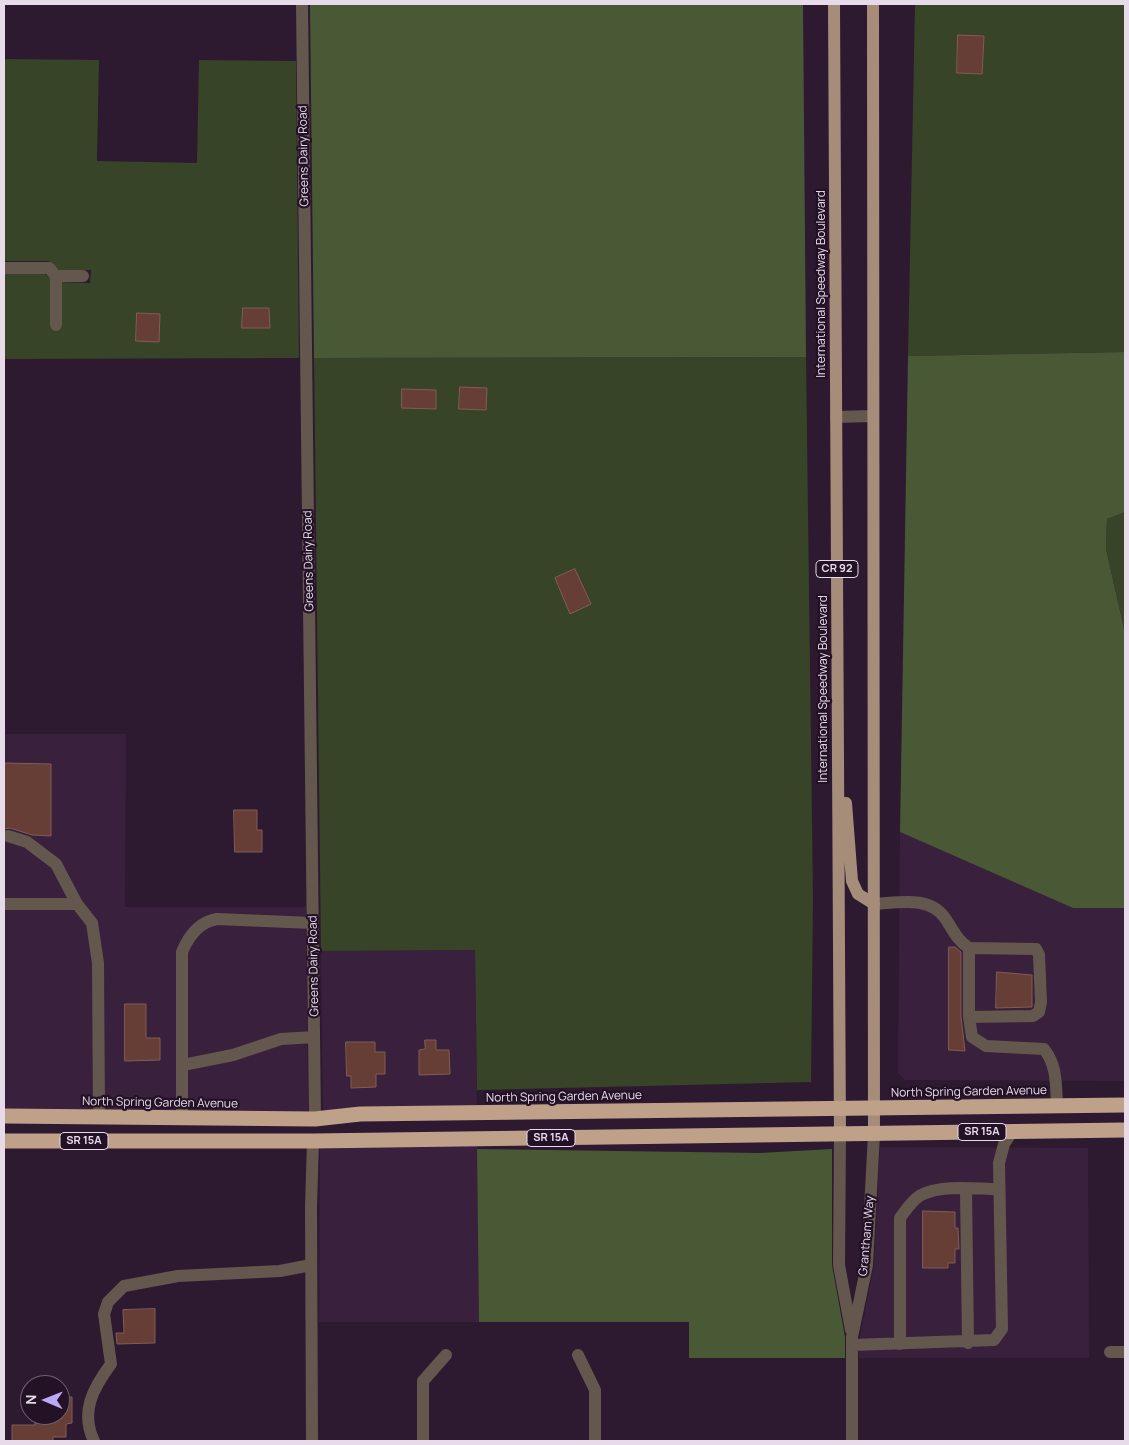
<!DOCTYPE html>
<style>
body{margin:0}
#map{position:relative;width:1129px;height:1445px;overflow:hidden;background:#2d1a30;font-family:Manrope,sans-serif}
canvas{display:block}
.frame{position:absolute;inset:0;border:5px solid #e7dae9;pointer-events:none}
.north{position:absolute;left:20px;top:1375px;width:50px;height:50px;box-sizing:border-box;background:#231126;border:1px solid #716174;border-radius:50%;rotate:271deg;font-size:14px;font-weight:700;line-height:20px;text-align:center;color:#e7dae9}
.north::after{content:'';display:block;margin:auto;width:18px;height:22px;background:#bca9f5;clip-path:polygon(50% 0,100% 100%,50% 72%,0 100%)}
</style>
<div id="map">
<canvas width="1129" height="1445"></canvas>
<div class="frame"></div>
<div class="north">N</div>
</div>
<script>
const g = document.querySelector('canvas').getContext('2d');
g.lineJoin = 'round';
function fillPath(path, color) {
  g.fillStyle = color;
  g.fill(path, 'evenodd');
}
function trace(path, color, width, dash) {
  g.strokeStyle = color;
  g.lineWidth = width;
  g.lineCap = dash ? 'butt' : 'round';
  g.setLineDash(dash || []);
  g.stroke(path);
}
function drawText(font, color, halo, rows, align = 'center') {
  g.font = font + ' Manrope,sans-serif';
  g.lineWidth = 4.5;
  g.setLineDash([]);
  g.textBaseline = 'middle';
  g.strokeStyle = halo;
  g.fillStyle = color;
  for (const [text, x, y, turn = 0] of rows) {
    g.save();
    g.translate(x, y);
    g.rotate((+turn || 0) * Math.PI / 180);
    g.textAlign = isNaN(turn) ? turn : align;
    if (halo) g.strokeText(text, 0, 0);
    g.fillText(text, 0, 0);
    g.restore();
  }
}
const built = new Path2D(`
 M4 734H126L125 907H306L308 1112 4 1110Z
 M900 832 1073 908H1125V1081L905 1080 898 1073Z
 M475 950 477 1106 364 1107 363 1105 323 1112 321 951Z
 M477 1145 479 1322H319L320 1147Z
 M880 1147 1088 1148 1089 1358H859L860 1337 874 1265Z`);
const green = new Path2D(`
 M915 4H1125V352L908 356Z
 M4 59 99 60 97 161 197 163 199 60 296 61 299 358 4 359V274H45L56 282 90 283 91 270H59L48 261H4Z
 M806 357 813 899 811 1082 477 1090 475 950 321 951 314 358Z
 M1125 512V633L1106 549 1107 519Z`);
const forest = new Path2D(`
 M310 4H803L806 357 314 358Z
 M1125 352V512L1107 519 1106 549 1125 633V908H1073L900 832 908 356Z
 M477 1149 760 1153 832 1149V1265L845 1337V1358H689V1322H479Z`);
const building = new Path2D(`
 M958 35 984 36 982 74 957 73Z
 M243 308H269L270 328H242Z
 M137 313 160 314 159 342 136 341Z
 M460 387 487 388 486 410 459 409Z
 M402 389 436 390V409L402 408Z
 M575 569 591 604 570 614 555 578Z
 M4 763 51 764V836L32 835 10 828 4 829Z
 M234 810H257V830H262V852H235Z
 M949 947H955L961 952V1017L965 1051 949 1050Z
 M997 972 1032 975V1007L996 1008Z
 M125 1004H146V1038H160V1060L125 1061Z
 M425 1040H436V1050H449L450 1074 419 1075V1050L425 1049Z
 M346 1042H375V1052H385V1074H376V1087L351 1088V1076H347Z
 M923 1211 955 1212V1228H958L959 1249H955V1263H948V1268H923Z
 M155 1309V1343L117 1344 116 1333H124L123 1310Z
 M60 1397H72V1423L66 1424V1437H53V1441H12V1425H35V1415H60Z`);
const minor = new Path2D(`
 M302 4 315 1119
 M4 268H49L56 276H83
 M56 325V276
 M836 417 873 416
 M8 836 27 842 56 864 77 904 92 923 98 963 99 1117
 M4 904H77
 M874 904C898 903 929 895 945 918 953 930 957 940 969 948V1017L972 1037 986 1046 1044 1049C1057 1065 1056 1085 1057 1106
 M969 948 1036 949 1039 955 1041 1002 1039 1012 1033 1016 969 1017
 M183 1065 233 1055 281 1039 314 1037
 M182 1118V952C189 935 199 922 217 919L313 923
 M840 1134 839 1265 851 1330
 M966 1189 968 1343
 M900 1344V1218C906 1210 912 1200 921 1195 943 1184 975 1189 999 1189
 M852 1345 994 1340 1002 1329 999 1163 1004 1144 1012 1132
 M1110 1352H1125
 M578 1355 595 1390V1441
 M94 1441C80 1412 93 1388 111 1364L104 1314 108 1302 124 1286 178 1276 280 1271 311 1265
 M312 1441 311 1207 313 1141
 M423 1441V1381L446 1355
 M852 1441V1337L867 1265 874 1134`);
const major = new Path2D(`
 M834 4 840 1134
 M873 4 874 1134
 M846 803 852 881 858 894 874 904`);
const highway = new Path2D(`
 M4 1116 315 1119 360 1114 1125 1105
 M4 1141H313L1125 1130`);
const shields = [
 [837,569,42],
 [982,1132,48],
 [551,1138,48],
 [84,1141,48]
];
const shieldNames = [
 ["CR 92",837,569],
 ["SR 15A",982,1132],
 ["SR 15A",551,1138],
 ["SR 15A",84,1141]
];
const streetNames = [
 ["Greens Dairy Road",304,156,-91],
 ["International Speedway Boulevard",822,284,-90],
 ["Greens Dairy Road",309,561,-91],
 ["International Speedway Boulevard",824,689,-90],
 ["Greens Dairy Road",314,966,-91],
 ["North Spring Garden Avenue",969,1092,-1],
 ["North Spring Garden Avenue",564,1097,-1],
 ["North Spring Garden Avenue",160,1103,1],
 ["Grantham Way",867,1236,-85]
];
fillPath(built, '#39213d');
fillPath(green, '#374427');
fillPath(forest, '#495936');
fillPath(building, '#663e35');
trace(building, '#805d56', 1);
trace(minor, '#64584e', 12);
trace(major, '#a58d7a', 12);
trace(highway, '#bfa18a', 15);
for (const [x, y, w] of shields) {
  const box = new Path2D();
  box.roundRect(x - w / 2, y - 8.5, w, 17, 4);
  g.fillStyle = '#231126';
  g.fill(box);
  trace(box, '#e7dae9', 1);
}
drawText('bold 11px', '#e7dae9', null, shieldNames);
drawText('12px', '#e7dae9', '#231126', streetNames);
</script>
